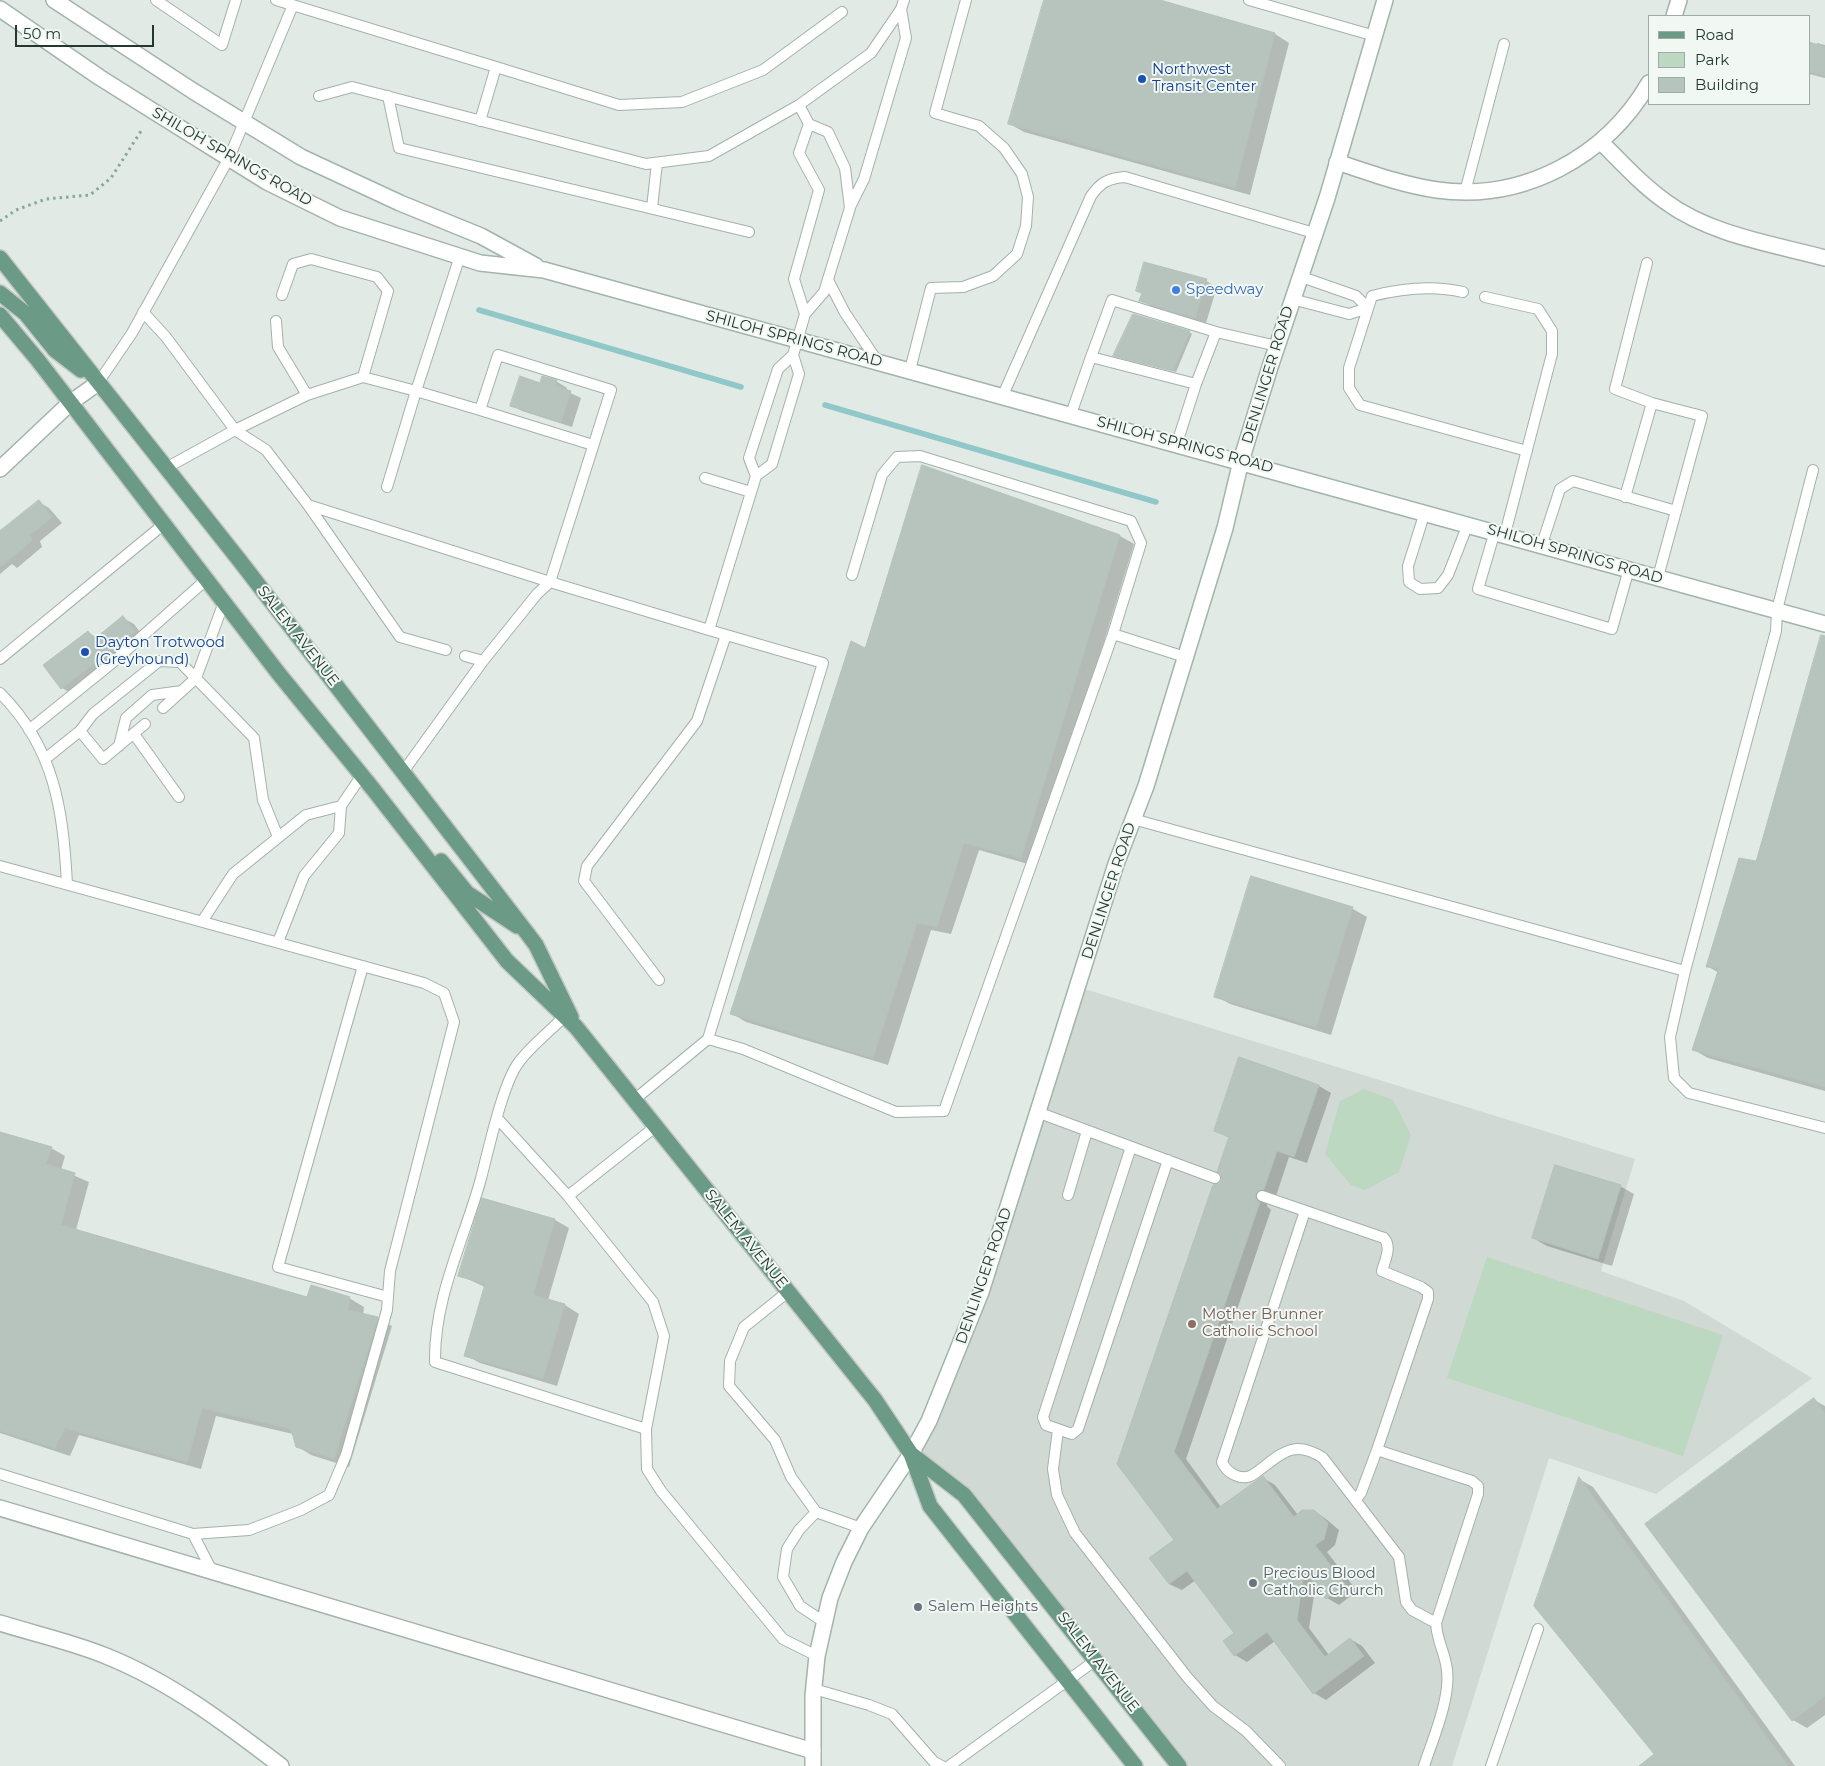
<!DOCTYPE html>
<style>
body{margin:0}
#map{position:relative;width:1825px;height:1766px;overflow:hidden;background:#e1eae5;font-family:Montserrat,sans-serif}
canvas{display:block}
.legend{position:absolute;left:1648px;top:15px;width:162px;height:90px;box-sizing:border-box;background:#f1f7f3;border:1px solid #9faba5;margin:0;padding:6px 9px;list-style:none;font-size:15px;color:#243830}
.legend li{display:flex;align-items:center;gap:10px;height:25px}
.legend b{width:25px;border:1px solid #9faba5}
.scale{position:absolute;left:15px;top:25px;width:139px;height:22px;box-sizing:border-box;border:2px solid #243830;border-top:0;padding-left:6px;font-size:15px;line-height:18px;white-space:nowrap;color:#243830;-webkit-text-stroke:4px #f1f7f3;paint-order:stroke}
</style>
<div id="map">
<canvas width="1825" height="1766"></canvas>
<ul class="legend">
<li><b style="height:6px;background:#6b9a87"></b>Road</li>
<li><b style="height:14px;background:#bdd8c0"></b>Park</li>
<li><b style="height:14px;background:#b7c4bd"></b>Building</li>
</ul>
<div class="scale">50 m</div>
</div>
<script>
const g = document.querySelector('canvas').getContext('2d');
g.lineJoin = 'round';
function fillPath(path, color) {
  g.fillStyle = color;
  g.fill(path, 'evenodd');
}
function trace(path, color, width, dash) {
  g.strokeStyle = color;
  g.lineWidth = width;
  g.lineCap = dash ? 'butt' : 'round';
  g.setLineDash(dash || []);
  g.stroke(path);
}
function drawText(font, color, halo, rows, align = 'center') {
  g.font = font + ' Montserrat,sans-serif';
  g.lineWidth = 4;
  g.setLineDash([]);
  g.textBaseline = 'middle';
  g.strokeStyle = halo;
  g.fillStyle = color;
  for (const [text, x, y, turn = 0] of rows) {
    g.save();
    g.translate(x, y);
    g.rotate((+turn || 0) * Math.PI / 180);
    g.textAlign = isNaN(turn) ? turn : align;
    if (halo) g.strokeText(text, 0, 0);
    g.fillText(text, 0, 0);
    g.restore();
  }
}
const built = new Path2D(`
 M1078 987 1635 1159 1601 1271 1684 1301 1812 1378 1656 1494 1549 1458 1452 1766H1179L964 1495 911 1454 929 1421Z`);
const green = new Path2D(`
 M1364 1089 1393 1100 1411 1135 1399 1172 1365 1190 1351 1185 1325 1154 1340 1101Z
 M1487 1257 1723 1335 1683 1456 1447 1378Z`);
const shadow = new Path2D(`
 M1045 0H1155L1275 34 1289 43 1250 195 1024 132 1010 124Z
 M1817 43 1825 45V78L1809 74V44L1816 46Z
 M1206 281 1217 287 1206 323 1151 306 1140 300 1143 294 1137 291Z
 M1189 332 1192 334 1176 372 1117 357Z
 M556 381 567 388 566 391 581 398 572 427 522 411 512 405 540 384Z
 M923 466 1120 536 1134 544 1035 866 979 850 951 934 931 930 888 1065 746 1022 731 1013 865 650Z
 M39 502 49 508 62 523 40 541 42 547 17 568 12 564 0 574V533Z
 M123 618 134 624 145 639 72 694 62 688 88 632 97 638Z
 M1825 664V1091L1708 1058 1694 1050 1719 973 1707 966 1757 862Z
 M1252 878 1353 909 1367 917 1331 1035 1230 1004 1216 996Z
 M1240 1059 1319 1086 1331 1093 1307 1163 1289 1157 1276 1196 1268 1200 1267 1206 1271 1210 1186 1459 1221 1507 1263 1478 1275 1485 1298 1515 1314 1511 1326 1519 1339 1530 1335 1545 1327 1552 1357 1591 1339 1605 1327 1598 1316 1583 1309 1628 1329 1655 1350 1639 1362 1646 1375 1663 1326 1700 1314 1693 1275 1641 1247 1662 1235 1655 1236 1633 1196 1580 1182 1590 1169 1584 1175 1541 1119 1463 1223 1180 1230 1138 1215 1131Z
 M0 1134 51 1148 65 1156 61 1170 89 1182 76 1230 308 1298H349L364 1307 363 1315 377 1318 392 1326 349 1467 311 1455 297 1446 293 1434 216 1416 201 1469 79 1435 70 1456 0 1433Z
 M1620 1186 1634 1194 1612 1266 1547 1246 1533 1238Z
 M483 1199 555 1220 569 1228 548 1300 565 1305 579 1314 557 1386 480 1363 465 1355 485 1287 459 1275Z
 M1814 1400 1825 1406V1715L1807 1728 1793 1720Z
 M1579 1479 1593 1487 1795 1766H1641L1656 1754Z`);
const stream = new Path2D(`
 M479 310 741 387
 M825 405 1156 502`);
const building = new Path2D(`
 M1044 0H1160L1275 33 1235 188 1008 124Z
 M1809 42 1825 47V76L1809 72Z
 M1144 262 1207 279 1195 318 1139 301 1142 293 1136 291Z
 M1133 314 1190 331 1173 371 1113 356Z
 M520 376 540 383 542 376 557 380 555 386 571 391 561 422 510 406Z
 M922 465 1120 535 1021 858 964 843 937 927 917 923 873 1058 730 1014 851 641 865 648Z
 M39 500 52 517 30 535 32 541 0 567V531Z
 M123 616 135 632 61 689 43 665 88 631 94 639Z
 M1821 635 1825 636V1087L1692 1050 1719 968 1706 967 1739 858 1756 861Z
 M1251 876 1353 907 1316 1027 1214 997Z
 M1239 1057 1319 1085 1294 1157 1277 1151 1264 1189 1256 1193 1255 1198 1260 1202 1174 1452 1217 1509 1263 1476 1294 1517 1302 1510H1314L1328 1523 1324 1539 1315 1545 1345 1584 1326 1599 1304 1571 1297 1620 1325 1657 1350 1638 1364 1656 1313 1694 1267 1632 1234 1656 1223 1641 1234 1633 1187 1571 1169 1584 1149 1558 1174 1540 1117 1464 1213 1185 1219 1184 1222 1180 1221 1174 1217 1172 1229 1137 1214 1131Z
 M0 1132 52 1147 46 1164 75 1173 61 1225 307 1297 311 1285 350 1297 348 1310 378 1317 334 1459 296 1447 291 1429 202 1408 187 1462 65 1428 55 1448 0 1431Z
 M1555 1165 1621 1185 1598 1259 1532 1238Z
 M482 1198 555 1219 533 1295 565 1304 543 1379 464 1356 485 1284 458 1276Z
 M1814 1398 1825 1414V1696L1792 1721 1645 1524Z
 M1579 1477 1612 1523 1788 1766H1639L1654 1754 1534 1606Z`);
const path = new Path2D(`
 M0 221 16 210 46 199 90 195 111 178 143 128`);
const lane = new Path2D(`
 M156 0 222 45 236 0
 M276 0 496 67 480 121
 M1249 0 1375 36
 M496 67 619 105 682 102 763 70 842 12
 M319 96 352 87 646 164 709 156 799 105 871 53 901 9 904 0
 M388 96 399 148 749 232
 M1465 192 1504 44
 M850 207 864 179 906 38 901 9
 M652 208 657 163
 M1299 276 1356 296 1368 308
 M828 280 845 313 878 362
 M1463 292C1432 285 1403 288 1372 296L1349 368V388L1360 405 1527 451
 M282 295 293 264 311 259 377 277 388 291 363 377 416 391 387 487
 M1485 297 1538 309 1552 331V354L1505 534
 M1292 299 1349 314 1368 308
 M143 312 166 337 235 430 307 395 278 347 276 321
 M805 314 794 279 819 190 799 153 809 124
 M793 355 799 374 772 464 756 476 749 458 778 369 793 355 805 314 824 292 850 208 845 168 828 132 809 124 799 105
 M1091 357 1112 300 1216 332
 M910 370 931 288 963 287 993 276 1017 254 1026 226 1028 197 1022 174 1004 148 979 126 935 113 966 0
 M98 383 132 333 229 158 293 5
 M1196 384 1216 332 1277 346
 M307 395 363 377
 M1003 395 1091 196C1100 183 1108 178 1125 177L1314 233
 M1652 403 1702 416 1676 511
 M480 410 593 445
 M1071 414 1091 357 1196 384 1177 443
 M166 468 235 430 266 450 308 505 400 637 446 650
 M705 478 751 492
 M1625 497 1652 403 1615 389 1647 263
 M308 505 550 582 611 390 498 355 480 410 416 391 460 256
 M1425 512 1408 566 1409 582 1420 589 1438 588 1448 575 1468 524
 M1495 531 1478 589 1612 629 1629 569
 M1542 544 1560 489 1573 481 1676 511 1658 577
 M852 575 882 475 897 457 920 456 1131 521 1141 543 1113 634 1185 657
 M465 656 483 661
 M0 659 164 524
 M0 693C55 748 63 810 67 884
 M163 708 196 678 224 602
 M29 730 112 663 207 579
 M80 731 103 759 145 724
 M134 734 179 797
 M119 746 126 718 152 695 182 691
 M45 759 80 731 93 714 159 661 180 662 254 738 263 800 278 837
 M403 772 483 661 537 594 550 582 709 630 756 476
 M1133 819 1685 971 1776 631 1777 610 1813 470
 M0 866 424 983 444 993 454 1022 390 1271 387 1310 346 1455 329 1495 301 1510 249 1530 193 1534
 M203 920 233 874 306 815 341 806
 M278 942 304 876 339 833 341 806 362 775
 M363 966 278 1267 388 1297
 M1685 971 1670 1037 1674 1078 1689 1093 1825 1128
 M659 980 584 881 587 866 697 721 726 635
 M708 1039 823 663 709 630
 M634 1100 708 1039 743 1049 896 1112 944 1111 1113 634
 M1037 1112 1215 1178
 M498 1119 568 1196 653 1302 664 1336 646 1429 435 1362C434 1298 463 1242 480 1182 488 1153 502 1084 519 1062 531 1046 550 1031 565 1016
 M1131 1147 1043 1417 1046 1425 1072 1434 1078 1429 1168 1160
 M1068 1195 1087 1131
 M568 1196 655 1127
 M1262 1196 1384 1238C1392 1247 1385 1260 1382 1271L1421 1287 1428 1292V1299L1377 1450 1472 1481 1478 1486V1494L1436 1623C1437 1640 1443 1649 1446 1664 1453 1694 1433 1738 1424 1766
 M1305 1211 1222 1462C1227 1474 1243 1482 1254 1474 1279 1457 1291 1437 1323 1458L1399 1557 1406 1602 1412 1610 1436 1623
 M789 1291 744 1327 730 1361 729 1386 775 1440 791 1477 816 1512 861 1528
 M646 1429 647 1469 661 1491 783 1639 817 1656
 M1058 1430 1053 1469 1057 1495 1075 1533 1187 1677 1213 1706 1246 1731 1280 1766
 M0 1474 193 1534 212 1571
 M1356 1499 1361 1493 1377 1450
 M816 1512 799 1530 787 1549 783 1577 800 1606 824 1622
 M814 1689 869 1705 892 1714 934 1762 942 1766
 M949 1766 1096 1660
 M1491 1766 1538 1629`);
const street = new Path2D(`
 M1674 16 1679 0
 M1601 142C1622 163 1642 185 1666 202 1711 235 1773 244 1825 258
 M1337 162C1370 173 1403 185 1437 190 1523 202 1606 157 1649 83
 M0 469 70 403 98 383
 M0 1508 813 1751
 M0 1623C35 1634 72 1642 106 1656 171 1682 226 1724 281 1766`);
const secondary = new Path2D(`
 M54 0 193 91 301 157 400 203 481 236 536 266
 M0 9 99 77 153 111 267 182 340 218 480 263 544 270 1825 624
 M813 1766V1696L817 1656 830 1598 844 1562 861 1528 911 1454 929 1421 981 1292 1116 864 1146 786 1225 528 1241 461 1270 367 1327 198 1385 0`);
const primary = new Path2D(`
 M0 258 240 561 527 933 536 945 571 1017
 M0 293 26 314 55 350 81 370
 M0 315 37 359 279 674 373 789 507 961 576 1027 875 1400 911 1454 930 1506 1135 1766
 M441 861 467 893 517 926
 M911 1454 964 1495 1179 1766`);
const markers = [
 [1142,79,5,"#1a4fb4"],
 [1176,290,5,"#3f7fe0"],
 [85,652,5,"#1a4fb4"],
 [1192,1324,5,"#8d6e63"],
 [1253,1583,5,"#6b7280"],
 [918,1607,5,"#6b7280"]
];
const transitNames = [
 ["Northwest",1152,70],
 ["Transit Center",1152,87],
 ["Dayton Trotwood",95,643],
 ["(Greyhound)",95,660]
];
const streetNames = [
 ["SHILOH SPRINGS ROAD",232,157,30],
 ["SHILOH SPRINGS ROAD",794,339,15],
 ["DENLINGER ROAD",1268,375,-73],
 ["SHILOH SPRINGS ROAD",1185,445,15],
 ["SHILOH SPRINGS ROAD",1575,554,16],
 ["SALEM AVENUE",298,636,52],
 ["DENLINGER ROAD",1109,891,-72],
 ["SALEM AVENUE",746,1239,51],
 ["DENLINGER ROAD",984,1276,-71],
 ["SALEM AVENUE",1098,1662,52]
];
const shopNames = [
 ["Speedway",1186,290]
];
const educationNames = [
 ["Mother Brunner",1202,1315],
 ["Catholic School",1202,1332]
];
const worshipNames = [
 ["Precious Blood",1263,1574],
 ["Catholic Church",1263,1591],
 ["Salem Heights",928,1607]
];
fillPath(built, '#d0d9d3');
fillPath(green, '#bdd8c0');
fillPath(shadow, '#0003');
trace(stream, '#90c7c8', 5.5);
fillPath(building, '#b7c4bd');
trace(building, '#b4c2bb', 1);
trace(lane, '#a5b1ab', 12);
trace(street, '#a5b1ab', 18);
trace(secondary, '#a2b4ab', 18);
trace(primary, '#c2c7c5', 18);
trace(path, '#86a999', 3, [2.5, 4]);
trace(lane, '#fff', 10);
trace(street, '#fff', 15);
trace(secondary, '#fff', 15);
trace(primary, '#6b9a87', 15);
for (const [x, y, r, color] of markers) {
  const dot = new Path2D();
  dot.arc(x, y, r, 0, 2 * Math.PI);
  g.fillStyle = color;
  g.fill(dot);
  trace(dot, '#f1f7f3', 2);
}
drawText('15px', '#164399', '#f1f7f3', transitNames, 'left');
drawText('15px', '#243830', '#f1f7f3', streetNames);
drawText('15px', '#366cbe', '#f1f7f3', shopNames, 'left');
drawText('15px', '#785e54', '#f1f7f3', educationNames, 'left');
drawText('15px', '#5b616d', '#f1f7f3', worshipNames, 'left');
</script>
